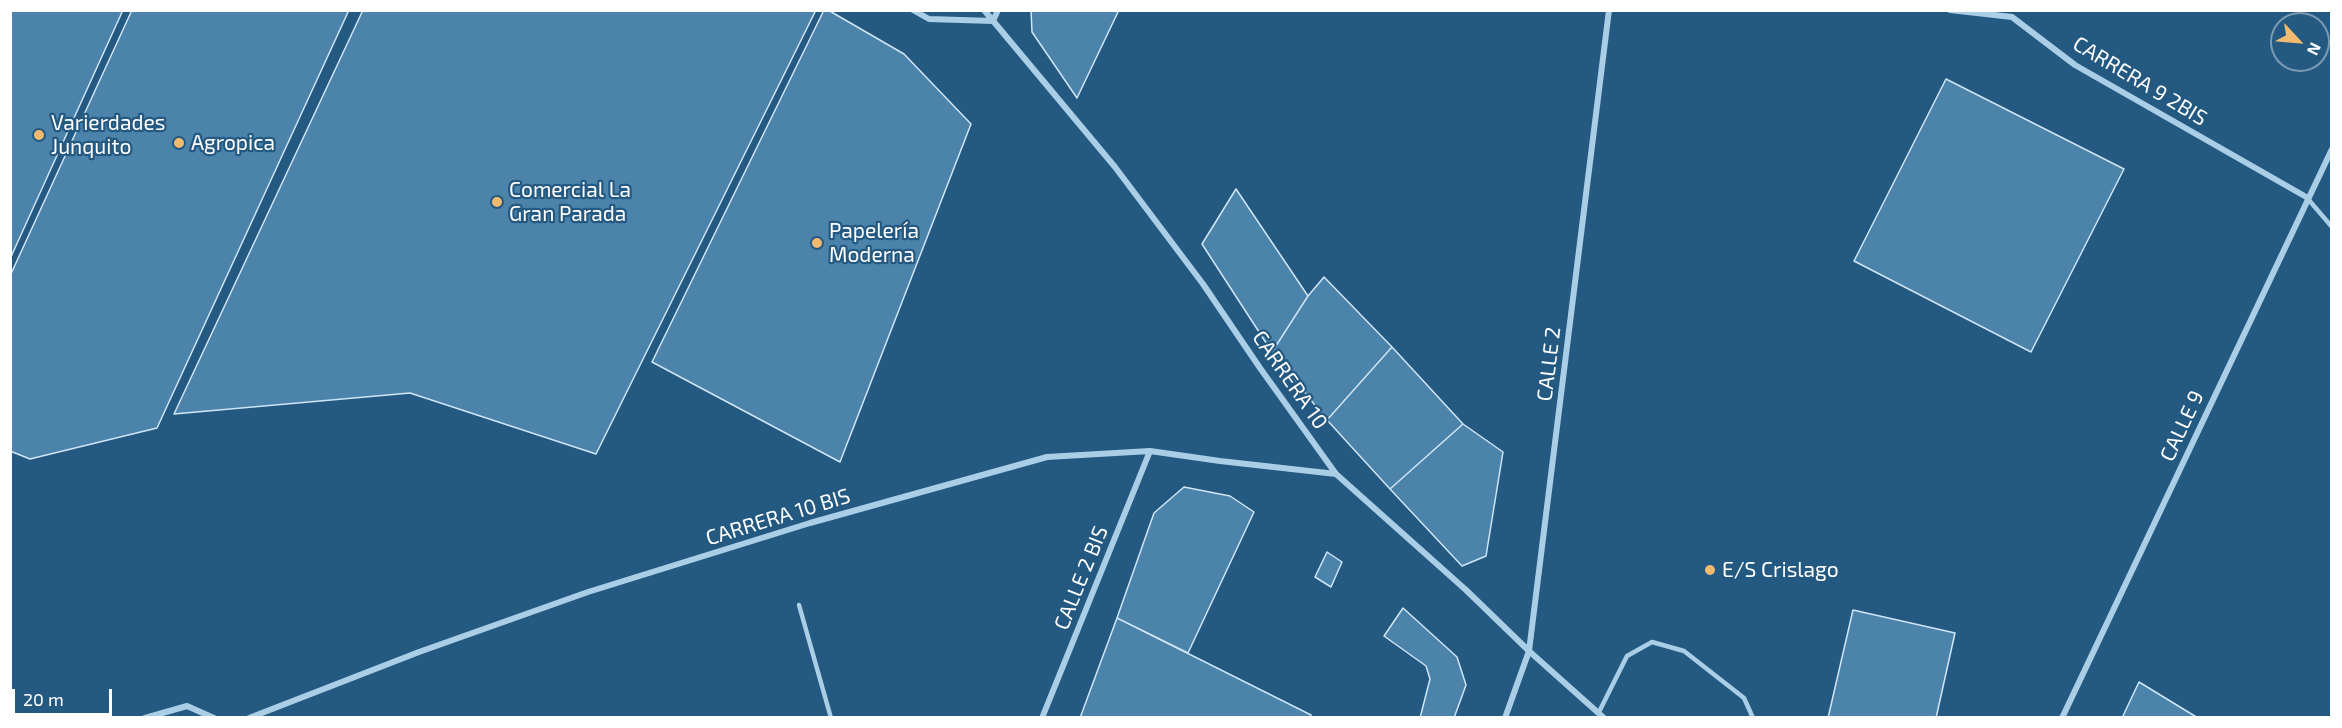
<!DOCTYPE html>
<meta charset="utf-8">
<style>
body{margin:0}
#map{position:relative;width:2342px;height:728px;overflow:hidden;background:#245981;font-family:"Exo 2",sans-serif}
canvas{display:block}
.frame{position:absolute;inset:0;border:12px solid #fff;pointer-events:none}
.north{position:absolute;left:2270px;top:12px;width:60px;height:60px;box-sizing:border-box;background:#245981;border:2px solid #7c9bb3;border-radius:50%;rotate:116deg;font-size:16px;font-weight:700;line-height:24px;text-align:center;color:#fff}
.north::after{content:'';display:block;margin:auto;width:21px;height:27px;background:#f2ba6f;clip-path:polygon(50% 0,100% 100%,50% 72%,0 100%)}
.scale{position:absolute;left:12px;top:689px;width:100px;height:27px;box-sizing:border-box;border:3px solid #fff;border-top:0;padding-left:8px;font-size:18px;line-height:21px;white-space:nowrap;color:#fff;-webkit-text-stroke:4px #245981;paint-order:stroke}
</style>
<div id="map">
<canvas width="2342" height="728"></canvas>
<div class="frame"></div>
<div class="north">N</div>
<div class="scale">20 m</div>
</div>
<script>
const g = document.querySelector('canvas').getContext('2d');
g.lineJoin = 'round';
function fillPath(path, color) {
  g.fillStyle = color;
  g.fill(path, 'evenodd');
}
function trace(path, color, width, dash) {
  g.strokeStyle = color;
  g.lineWidth = width;
  g.lineCap = dash ? 'butt' : 'round';
  g.setLineDash(dash || []);
  g.stroke(path);
}
function drawText(font, color, halo, rows, align = 'center') {
  g.font = font + ' "Exo 2",sans-serif';
  g.lineWidth = 4.5;
  g.setLineDash([]);
  g.textBaseline = 'middle';
  g.strokeStyle = halo;
  g.fillStyle = color;
  for (const [text, x, y, turn = 0] of rows) {
    g.save();
    g.translate(x, y);
    g.rotate((+turn || 0) * Math.PI / 180);
    g.textAlign = isNaN(turn) ? turn : align;
    if (halo) g.strokeText(text, 0, 0);
    g.fillText(text, 0, 0);
    g.restore();
  }
}
const building = new Path2D(`
 M10 10H123L10 259Z
 M132 10H349L157 428 30 459 10 451V276Z
 M363 10H816L596 454 410 393 174 414Z
 M824 10H828L904 54 971 124 840 462 652 362Z
 M1031 10H1119L1077 98 1032 32Z
 M1946 79 2124 169 2031 352 1854 261Z
 M1236 189 1308 296 1272 352 1202 244Z
 M1324 277 1392 347 1327 420 1272 352 1308 296Z
 M1392 347 1463 424 1390 489 1327 420Z
 M1463 424 1503 452 1486 556 1462 566 1390 489Z
 M1184 487 1230 496 1254 512 1188 653 1117 618 1154 513Z
 M1327 552 1342 562 1331 587 1315 577Z
 M1403 608 1457 657 1466 685 1454 718H1420L1430 679 1426 666 1384 636Z
 M1853 610 1955 633 1936 718H1828Z
 M1117 618 1311 715 1310 718H1080Z
 M2139 682 2198 718H2122Z`);
const service = new Path2D(`
 M2308 199 2332 227
 M799 605 831 718
 M1599 712 1627 656 1652 642 1684 651 1744 698 1753 718`);
const minor = new Path2D(`
 M913 10 929 19 993 21
 M984 10 1115 167 1203 284 1260 368 1336 474 1466 590 1529 651 1604 718
 M1950 10 2012 17 2075 65 2308 198
 M993 21 998 10
 M145 718 187 706 214 718
 M249 718 419 652 588 592 810 523 1047 457 1150 451 1220 461 1336 474
 M1042 718 1150 451
 M1505 718 1529 651 1609 10
 M2062 718 2332 149`);
const markers = [
 [39,135,6,"#f2ba6f"],
 [179,143,6,"#f2ba6f"],
 [497,202,6,"#f2ba6f"],
 [817,243,6,"#f2ba6f"],
 [1710,570,6,"#f2ba6f"]
];
const streetNames = [
 ["CARRERA 9 2BIS",2140,81,31],
 ["CALLE 2",1549,364,-83],
 ["CARRERA 10",1290,380,55],
 ["CALLE 9",2182,426,-65],
 ["CARRERA 10 BIS",778,517,-17],
 ["CALLE 2 BIS",1081,578,-68]
];
const poiNames = [
 ["Varierdades",51,123],
 ["Junquito",51,147],
 ["Agropica",191,143],
 ["Comercial La",509,190],
 ["Gran Parada",509,214],
 ["Papelería",829,231],
 ["Moderna",829,255],
 ["E/S Crislago",1722,570]
];
fillPath(building, '#4c83aa');
trace(building, '#cfe6f6', 1.5);
trace(service, '#abcee7', 4.5);
trace(minor, '#abcee7', 6);
for (const [x, y, r, color] of markers) {
  const dot = new Path2D();
  dot.arc(x, y, r, 0, 2 * Math.PI);
  g.fillStyle = color;
  g.fill(dot);
  trace(dot, '#245981', 2);
}
drawText('21px', '#fff', '#245981', streetNames);
drawText('21px', '#fff', '#245981', poiNames, 'left');
</script>
